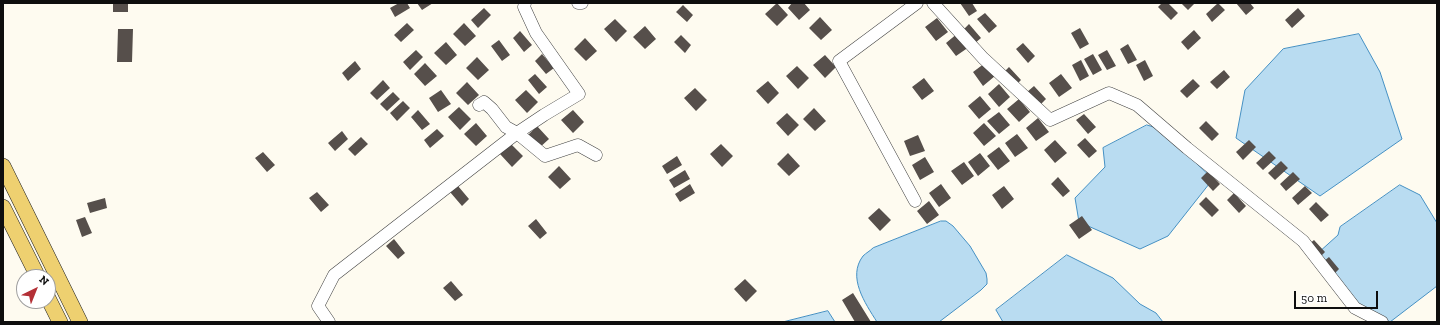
<!DOCTYPE html>
<style>
body{margin:0}
#map{position:relative;width:1440px;height:325px;overflow:hidden;background:#fefbf0;font-family:"Zilla Slab",serif}
canvas{display:block}
.frame{position:absolute;inset:0;border:4px solid #0e0e0e;pointer-events:none}
.north{position:absolute;left:16px;top:269px;width:40px;height:40px;box-sizing:border-box;background:#fff;border:1px solid #9f9f9f;border-radius:50%;rotate:43deg;font-size:11px;font-weight:700;line-height:16px;text-align:center;color:#0e0e0e}
.north::after{content:'';display:block;margin:auto;width:14px;height:18px;background:#b43036;clip-path:polygon(50% 0,100% 100%,50% 72%,0 100%)}
.scale{position:absolute;left:1294px;top:291px;width:84px;height:18px;box-sizing:border-box;border:2px solid #0e0e0e;border-top:0;padding-left:5px;font-size:12px;line-height:14px;white-space:nowrap;color:#0e0e0e;-webkit-text-stroke:3px #fff;paint-order:stroke}
</style>
<div id="map">
<canvas width="1440" height="325"></canvas>
<div class="frame"></div>
<div class="north">N</div>
<div class="scale">50 m</div>
</div>
<script>
const g = document.querySelector('canvas').getContext('2d');
g.lineJoin = 'round';
function fillPath(path, color) {
  g.fillStyle = color;
  g.fill(path, 'evenodd');
}
function trace(path, color, width, dash) {
  g.strokeStyle = color;
  g.lineWidth = width;
  g.lineCap = dash ? 'butt' : 'round';
  g.setLineDash(dash || []);
  g.stroke(path);
}
const water = new Path2D(`
 M1359 34 1380 72 1402 139 1320 196 1236 138 1245 90 1283 49Z
 M1147 125 1160 129 1213 179 1168 236 1140 249 1079 222 1075 198 1105 167 1103 148Z
 M1400 185 1420 195 1437 223V286L1390 322 1361 306 1318 253 1338 235 1340 227Z
 M941 221H946L953 226 970 246 986 273 987 279V284L981 290 939 322H877C865 303 847 277 863 256 866 253 870 251 873 248Z
 M1067 255 1113 278 1140 304 1156 313 1163 322H1003L996 310Z
 M828 311 835 322H783Z`);
const building = new Path2D(`
 M113 3H128V12H113Z
 M399 3H407L410 8 395 17 390 8Z
 M417 3H433L422 10Z
 M777 3 788 15 777 26 765 14Z
 M792 3H804L810 10 799 20 788 8Z
 M960 3H972L977 11 969 16Z
 M1162 3H1168L1178 13 1171 20 1158 7Z
 M1181 3H1195L1188 10Z
 M1218 3 1225 10 1212 22 1206 14Z
 M1236 3H1250L1254 8 1246 15Z
 M683 5 693 15 687 22 676 12Z
 M484 8 491 15 478 28 471 20Z
 M1298 8 1305 16 1292 28 1285 20Z
 M985 13 997 26 989 33 977 19Z
 M820 17 832 30 821 40 809 28Z
 M937 18 948 32 936 41 925 27Z
 M615 19 627 31 616 42 604 29Z
 M407 23 414 30 401 42 394 35Z
 M464 23 476 36 465 46 453 34Z
 M969 24 981 38 974 44 962 31Z
 M645 26 656 39 645 49 633 37Z
 M1080 28 1089 44 1080 49 1071 33Z
 M118 29H133L132 62H117Z
 M1194 30 1201 38 1188 50 1181 42Z
 M520 31 532 45 524 52 513 38Z
 M958 33 969 47 956 56 946 43Z
 M681 35 691 45 685 53 674 42Z
 M585 38 597 51 586 61 574 49Z
 M499 40 510 55 502 61 491 46Z
 M446 42 457 55 446 65 434 53Z
 M1023 43 1035 56 1028 63 1016 49Z
 M1128 44 1137 60 1128 64 1120 49Z
 M416 50 423 57 410 70 403 62Z
 M1107 50 1116 66 1107 70 1098 55Z
 M542 54 554 68 546 74 535 61Z
 M1093 54 1102 70 1093 75 1084 59Z
 M825 55 836 67 825 78 813 65Z
 M477 57 489 70 478 80 466 68Z
 M1081 60 1089 76 1080 81 1072 65Z
 M1145 60 1153 76 1144 81 1136 65Z
 M355 61 361 69 348 81 342 73Z
 M425 63 437 76 425 86 414 74Z
 M985 63 995 76 983 86 973 72Z
 M797 66 809 78 798 89 786 76Z
 M1009 67 1021 80 1014 87 1002 74Z
 M1224 70 1230 77 1217 89 1210 82Z
 M535 74 547 87 539 94 528 80Z
 M1061 74 1072 88 1059 97 1049 83Z
 M924 78 934 91 922 100 912 87Z
 M1193 79 1200 86 1187 98 1180 91Z
 M383 80 390 88 377 100 370 93Z
 M768 81 779 93 768 104 756 91Z
 M467 82 479 95 468 105 456 93Z
 M999 84 1010 97 999 107 988 94Z
 M1034 86 1046 99 1039 106 1027 92Z
 M695 88 707 100 696 111 684 98Z
 M441 90 451 104 438 112 429 98Z
 M526 90 538 102 527 113 515 100Z
 M393 92 400 99 387 111 380 104Z
 M980 96 991 109 979 119 968 106Z
 M1019 99 1030 112 1019 122 1007 109Z
 M403 101 410 108 397 121 390 113Z
 M459 107 471 119 460 130 448 117Z
 M814 108 826 121 815 131 803 119Z
 M418 110 430 124 422 130 411 117Z
 M573 110 584 122 573 133 561 120Z
 M999 112 1010 125 999 134 987 121Z
 M787 113 799 125 788 136 776 123Z
 M1084 114 1096 127 1088 134 1076 120Z
 M1038 118 1049 132 1036 141 1026 128Z
 M1206 121 1219 134 1212 141 1199 128Z
 M476 123 487 136 476 146 464 134Z
 M984 123 996 136 984 146 973 133Z
 M537 126 549 139 538 149 526 137Z
 M437 129 444 136 430 148 424 140Z
 M342 131 348 139 335 151 328 143Z
 M1017 134 1028 148 1015 157 1005 143Z
 M918 135 925 151 910 156 904 141Z
 M361 137 368 144 355 156 348 149Z
 M1085 138 1097 151 1089 158 1077 145Z
 M1055 140 1067 153 1055 163 1044 150Z
 M1249 140 1256 147 1243 160 1236 152Z
 M511 144 523 156 512 167 500 154Z
 M721 144 733 156 722 167 710 154Z
 M999 147 1010 161 998 170 987 156Z
 M1269 151 1276 158 1263 170 1256 163Z
 M263 152 275 165 267 172 255 158Z
 M788 153 800 166 789 176 777 164Z
 M980 153 990 166 978 176 968 162Z
 M677 156 682 165 667 174 662 166Z
 M925 157 934 172 920 180 912 165Z
 M1281 161 1288 168 1275 180 1268 173Z
 M964 162 974 176 962 185 951 171Z
 M559 166 571 179 560 189 548 177Z
 M685 170 690 179 674 188 669 180Z
 M1208 171 1220 184 1213 191 1201 178Z
 M1293 172 1300 179 1286 191 1280 184Z
 M1058 177 1070 191 1063 197 1051 184Z
 M690 184 695 193 680 202 675 194Z
 M941 184 951 198 939 207 929 193Z
 M458 186 469 199 462 206 450 192Z
 M1004 186 1014 199 1002 209 992 195Z
 M1305 186 1312 193 1298 205 1292 198Z
 M317 192 329 205 321 212 309 198Z
 M1234 193 1246 206 1239 213 1227 200Z
 M1206 197 1219 210 1212 217 1199 204Z
 M105 198 107 208 90 213 87 203Z
 M929 201 939 215 927 224 917 211Z
 M1316 202 1329 215 1321 222 1309 209Z
 M879 208 891 220 880 231 868 218Z
 M1082 216 1092 230 1079 239 1069 225Z
 M85 217 92 233 82 237 76 220Z
 M536 219 547 233 540 239 528 226Z
 M394 239 405 253 398 259 386 246Z
 M1314 240 1325 252 1319 258 1308 245Z
 M1329 257 1339 269 1333 275 1323 262Z
 M745 279 757 291 746 302 734 289Z
 M451 281 463 295 455 301 443 288Z
 M853 293 871 322H855L842 300Z`);
const minor = new Path2D(`
 M578 3H582
 M933 3 983 58 1050 120 1109 93 1137 105 1187 148 1303 241 1355 308 1382 322
 M479 105 484 102 492 109 506 127 517 133 544 115 579 94 536 33 524 7 525 3
 M915 201 839 61 917 3
 M329 322 318 306 334 275 517 133 545 156 578 145 596 155`);
const major = new Path2D(`
 M3 166 80 322
 M3 207 38 277
 M48 298 60 322`);
fillPath(water, '#b9dcf1');
trace(water, '#4590c3', 1);
fillPath(building, '#564f4b');
trace(minor, '#414141', 13);
trace(major, '#1f1f1f', 16);
trace(minor, '#fff', 12);
trace(major, '#eed070', 15);
</script>
